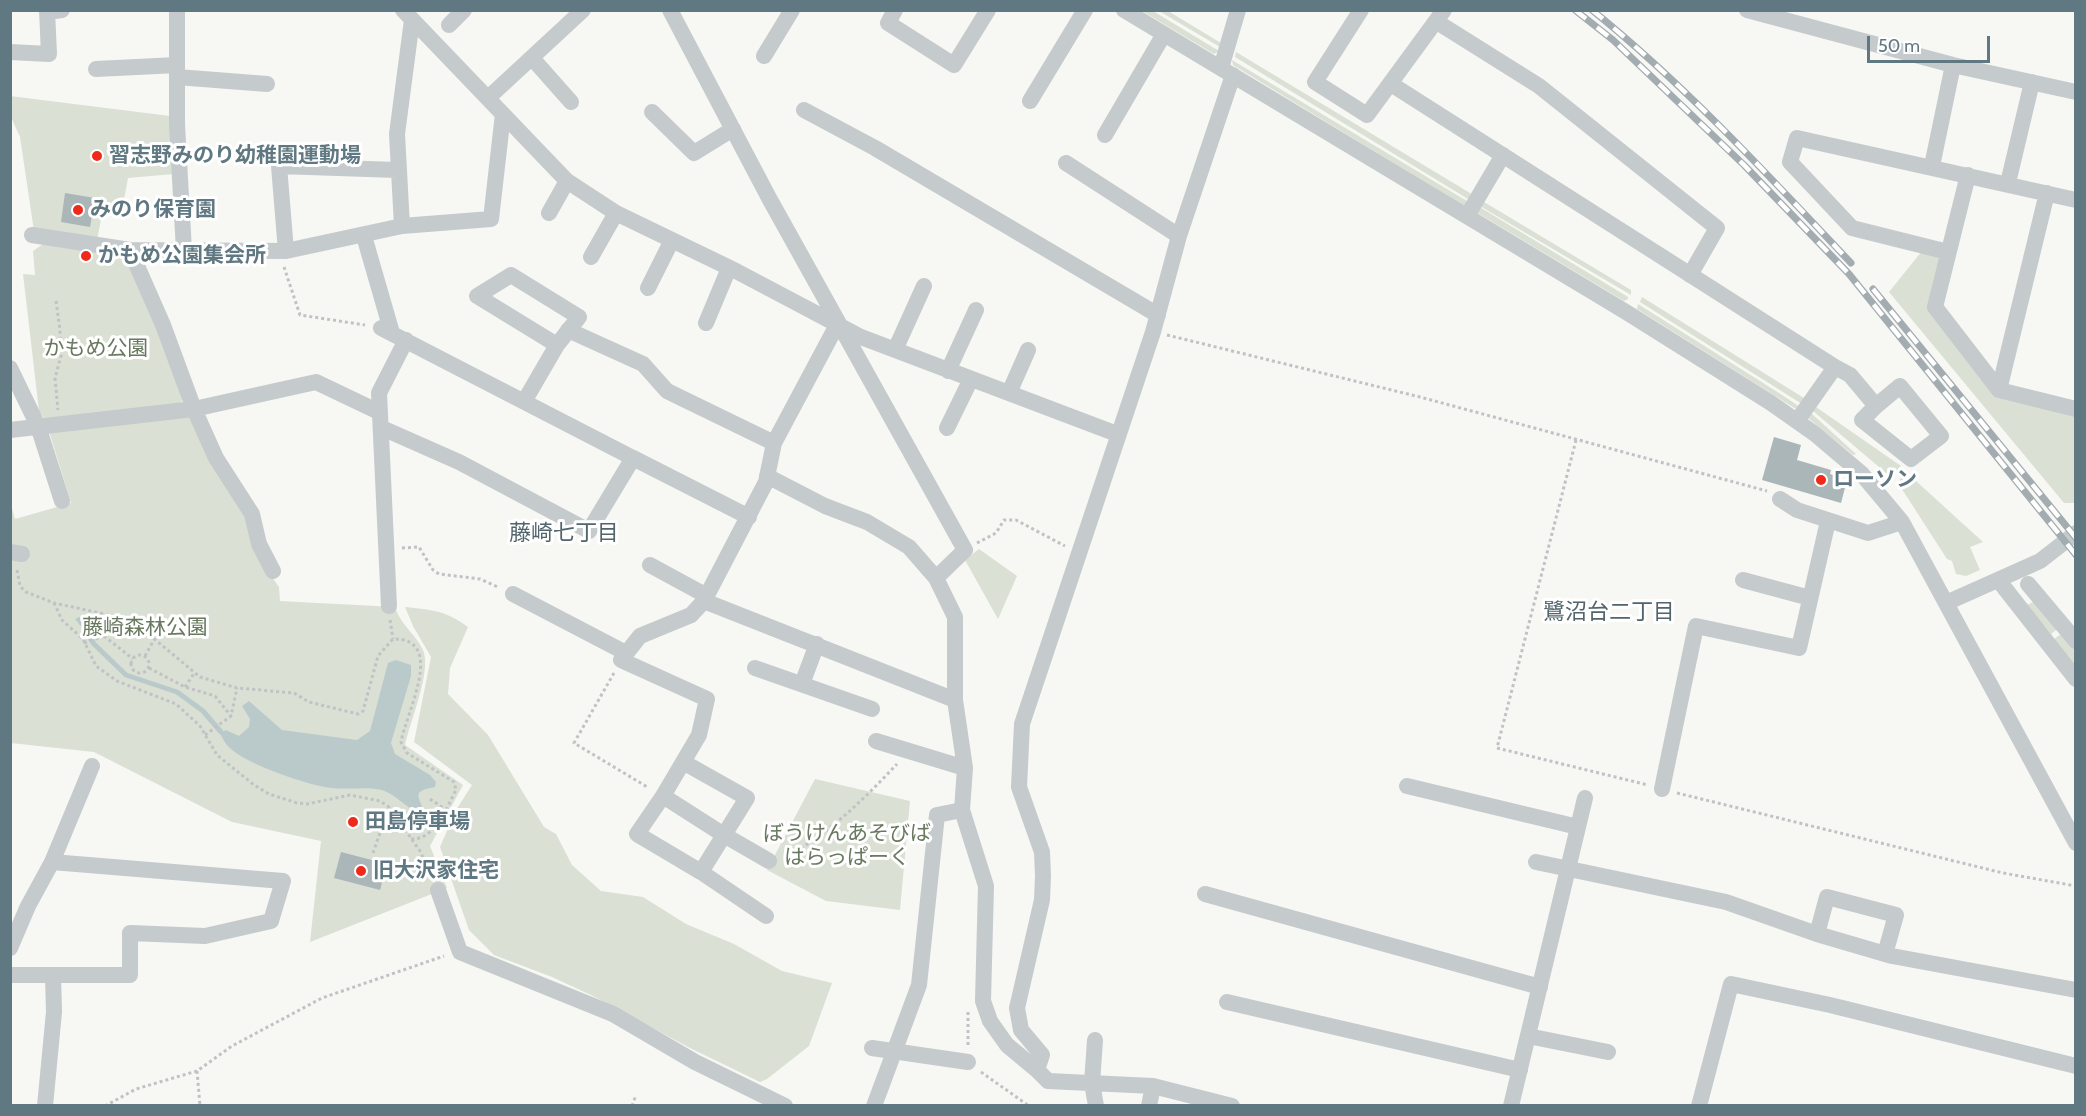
<!DOCTYPE html>
<meta charset="utf-8">
<style>
body{margin:0}
#map{position:relative;width:2086px;height:1116px;overflow:hidden;background:#f7f7f4;font-family:Cabin,sans-serif}
canvas{display:block}
.frame{position:absolute;inset:0;border:12px solid #607881;pointer-events:none}
.scale{position:absolute;left:1867px;top:36px;width:123px;height:27px;box-sizing:border-box;border:3px solid #607881;border-top:0;padding-left:8px;font-size:18px;line-height:21px;white-space:nowrap;color:#607881;-webkit-text-stroke:4px #fff;paint-order:stroke}
</style>
<div id="map">
<canvas width="2086" height="1116"></canvas>
<div class="frame"></div>
<div class="scale">50 m</div>
</div>
<script>
const g = document.querySelector('canvas').getContext('2d');
g.lineJoin = 'round';
function fillPath(path, color) {
  g.fillStyle = color;
  g.fill(path, 'evenodd');
}
function trace(path, color, width, dash) {
  g.strokeStyle = color;
  g.lineWidth = width;
  g.lineCap = dash ? 'butt' : 'round';
  g.setLineDash(dash || []);
  g.stroke(path);
}
function drawText(font, color, halo, rows, align = 'center') {
  g.font = font + ' Cabin,"Noto Sans JP",sans-serif';
  g.lineWidth = 6;
  g.setLineDash([]);
  g.textBaseline = 'middle';
  g.strokeStyle = halo;
  g.fillStyle = color;
  for (const [text, x, y, turn = 0] of rows) {
    g.save();
    g.translate(x, y);
    g.rotate((+turn || 0) * Math.PI / 180);
    g.textAlign = isNaN(turn) ? turn : align;
    if (halo) g.strokeText(text, 0, 0);
    g.fillText(text, 0, 0);
    g.restore();
  }
}
const green = new Path2D(`
 M1142 11H1153L1219 51 1214 54Z
 M1159 11H1168L1221 43 1220 47Z
 M1236 52 1470 193 1471 195 1468 199 1235 57Z
 M1232 60 1467 201 1464 206 1233 65Z
 M10 96 170 116 173 174 128 178 123 205 104 204 97 240 34 231 20 137 11 117Z
 M1484 202 1631 290V295L1480 206Z
 M1478 206 1628 297V299L1624 301 1476 212Z
 M46 242 124 254 157 325 182 399 181 405 46 421 39 411 23 274 35 275 33 251Z
 M1922 251 1938 256 1940 261 1928 308 1997 395 2075 414V503H2064L1889 292Z
 M1642 297 1804 398 1802 404 1640 302Z
 M1638 304 1779 393 1800 407 1796 409 1637 309Z
 M1816 407 1901 466 1892 478 1813 411Z
 M1811 413 1856 454 1853 455 1808 418Z
 M188 416 241 501 263 564 279 587 280 601 395 607C402 627 415 633 423 650 432 671 410 721 405 745L463 785 430 846 447 888 310 942 321 841 232 822 94 752 11 743 10 502 15 519 71 503 49 431Z
 M1905 471 1983 542 1970 547 1980 570 1966 576 1956 574 1952 561 1947 559 1898 483Z
 M979 549 1017 576 998 619 965 560Z
 M2035 601 2060 627 2051 634 2027 605Z
 M405 607C432 610 445 610 468 627L450 668 448 694 488 735 544 827 556 834 572 865 601 891 643 897 686 924 734 944 782 971 832 983 809 1046 767 1079 760 1082 690 1048 593 996 552 977 494 955 469 930 440 847 456 810 472 785 414 742 431 657 413 626Z
 M2064 632 2075 647V668L2054 639Z
 M815 779 910 801 900 910 826 901 767 870Z`);
const water = new Path2D(`
 M82 616 104 619 105 623 88 635 75 619Z
 M396 660 411 665V676L391 743 395 754 430 775 436 782 435 787C409 792 420 796 425 815 415 816 396 794 382 790 367 786 348 790 332 788 309 786 246 764 230 748 225 744 223 739 220 733L226 730 239 736 249 727 250 719 242 706 249 701 282 730 357 740 370 731 388 663Z`);
const stream = new Path2D(`
 M88 635 94 644 126 675 177 692 203 711 221 732`);
const building = new Path2D(`
 M65 193 95 198 90 227 61 222Z
 M1774 437 1801 445 1797 460 1831 470 1830 474 1837 476 1836 481 1846 484 1841 503 1762 480Z
 M341 852 387 864 380 890 334 878Z`);
const path = new Path2D(`
 M284 267 300 315 365 325
 M56 301 60 330 61 356 55 378 58 410
 M1167 335 1420 397 1767 491
 M1576 440 1497 748 1648 785
 M977 543 996 533 1004 520H1016L1065 546
 M402 548 419 547 433 570 439 574 480 579 498 587
 M17 570 20 586 26 592 54 603 109 615 146 632 200 677 237 688 294 693 309 702 358 714 363 711 378 656 393 639C447 638 406 713 401 742L407 753 454 782 456 790C446 809 435 840 411 839
 M54 603 62 620 83 639 96 666 117 681 176 704 200 726 217 755 254 785 269 794 297 803 307 804 350 795 380 801 389 807 420 851 432 877
 M390 620 393 639
 M104 636 133 659
 M84 643 104 636 114 617
 M131 664a9 9 0 1 1 18 0a9 9 0 1 1-18 0Z
 M145 656 155 638
 M149 668 185 687 215 696 231 716
 M614 673 574 743 649 788
 M185 687 195 672
 M205 735 231 716 237 688
 M1677 793 2003 873 2076 886
 M430 799 445 809
 M373 853 389 807
 M785 857C828 835 864 799 897 764
 M968 1045V1010
 M197 1071 200 1106
 M981 1072 1029 1106
 M105 1106 136 1089 197 1071 232 1046 322 998 444 956
 M632 1106 636 1095`);
const minor = new Path2D(`
 M177 10V124L184 251
 M403 10 567 181 616 213 736 271 861 337 1117 434
 M670 10 769 198 965 550 936 578 955 617V700L704 601
 M895 10 888 23 954 65 988 10
 M1124 10 1626 312 1771 403 1815 434 1861 473 1902 522 2076 843
 M1361 10 1315 82 1367 115 1444 10
 M1747 10 1953 65 2076 92
 M47 12 62 10
 M1437 22 1539 86 1717 228 1690 275
 M449 25 464 10
 M10 52 49 54 47 10
 M764 56 792 10
 M532 58 571 102
 M1221 68 1238 10
 M96 69 177 65
 M177 77 267 84
 M1391 84 1835 367
 M488 98 583 10
 M1030 101 1085 10
 M804 110 875 148 1158 315
 M652 112 694 153 733 129
 M1105 135 1164 34
 M1066 163 1179 236
 M1932 166 1953 65
 M1968 175 1935 307 1999 390 2076 409
 M2008 183 2032 82
 M549 213 567 181
 M1467 216 1503 155
 M402 226 397 134 412 20
 M32 235 130 250 286 251 402 226 491 219 503 114
 M364 236 392 333
 M130 250 163 325 194 409 316 382 379 412
 M286 251 279 166 397 170
 M1948 252 1852 228 1790 162 1797 138 2076 200
 M591 257 616 213
 M648 288 672 240
 M706 323 729 268
 M381 328 633 458 589 531 459 462 382 428
 M568 330 643 364 667 391 774 443
 M895 350 924 286
 M10 368 38 426 62 501
 M948 371 976 310
 M1999 390 2047 193
 M1009 393 1028 350
 M525 400 557 345 579 317 511 275 477 296 557 345
 M1797 421 1835 367 1850 375 1876 406 1862 420 1911 459 1941 436 1900 386 1876 406
 M947 428 971 379
 M10 430 194 409 216 458 252 514 259 544 273 571
 M633 458 749 517
 M767 476 825 506 867 522 909 547 936 578
 M1780 499 1797 510 1868 533 1902 522
 M10 552 22 554
 M650 565 707 596
 M1743 580 1810 598
 M1999 581 2076 679
 M2028 584 2076 641
 M513 594 626 653
 M1946 603 2040 561 2076 533
 M389 606 379 393 406 340
 M755 668 872 709
 M802 684 817 644
 M955 700 965 768 962 810 986 886 983 1001 990 1021 1007 1045 1037 1070
 M876 741 965 768
 M683 762 747 798 724 835 663 796 699 735 707 699 621 660 640 636 691 615 704 601 766 482 774 443 838 323
 M1407 786 1578 827
 M1662 789 1696 626 1799 648 1828 521
 M663 796 637 834 701 872 724 835 769 861
 M1536 862 1726 902 1817 934 1892 956 2076 990
 M701 872 766 916
 M438 890 460 952 613 1014 695 1062 785 1106
 M1205 894 1540 987
 M1817 934 1827 897 1896 915 1885 954
 M10 948 28 906 52 862 92 766
 M10 975H130V933L205 936 271 921 283 881 52 862
 M1227 1002 1520 1070
 M1528 1036 1608 1052
 M1095 1040 1092 1083 1096 1106
 M872 1048 968 1062
 M1153 1086 1232 1106
 M45 1106 54 1012 53 975
 M874 1106 919 985 937 815 962 810
 M1149 1106 1153 1086 1048 1081 1037 1070 1042 1055 1021 1030 1017 1008 1042 900 1043 876 1042 852 1019 787 1022 724 1153 332 1179 236 1233 75
 M1511 1106 1585 798
 M1699 1106 1731 984 1830 1005 2076 1066`);
const rail = new Path2D(`
 M1575 10 1613 40 1744 165 1849 274 2076 555
 M1592 10C1686 86 1769 176 1851 263
 M1873 289 2076 538`);
const markers = [
 [97,156,6,"#f02a1b"],
 [78,210,6,"#f02a1b"],
 [86,256,6,"#f02a1b"],
 [1821,480,6,"#f02a1b"],
 [353,822,6,"#f02a1b"],
 [361,871,6,"#f02a1b"]
];
const poiNames = [
 ["習志野みのり幼稚園運動場",109,156],
 ["みのり保育園",90,210],
 ["かもめ公園集会所",98,256],
 ["ローソン",1833,480],
 ["田島停車場",365,822],
 ["旧大沢家住宅",373,871]
];
const parkNames = [
 ["かもめ公園",96,349],
 ["藤崎森林公園",145,628],
 ["ぼうけんあそびば",847,834],
 ["はらっぱーく",847,858]
];
const neighbourhoodNames = [
 ["藤崎七丁目",564,534],
 ["鷺沼台二丁目",1609,613]
];
fillPath(green, '#dae0d4');
fillPath(water, '#bacacb');
trace(stream, '#bacacb', 5);
fillPath(building, '#abb6b9');
trace(path, '#c0c3c5', 3, [3, 3]);
trace(minor, '#c5cacc', 16);
trace(rail, '#a3acb0', 7);
trace(rail, '#fff', 4.5, [14]);
for (const [x, y, r, color] of markers) {
  const dot = new Path2D();
  dot.arc(x, y, r, 0, 2 * Math.PI);
  g.fillStyle = color;
  g.fill(dot);
  trace(dot, '#fff', 2);
}
drawText('bold 21px', '#607881', '#fff', poiNames, 'left');
drawText('21px', '#68795f', '#fff', parkNames);
drawText('22px', '#52656c', '#fff', neighbourhoodNames);
</script>
